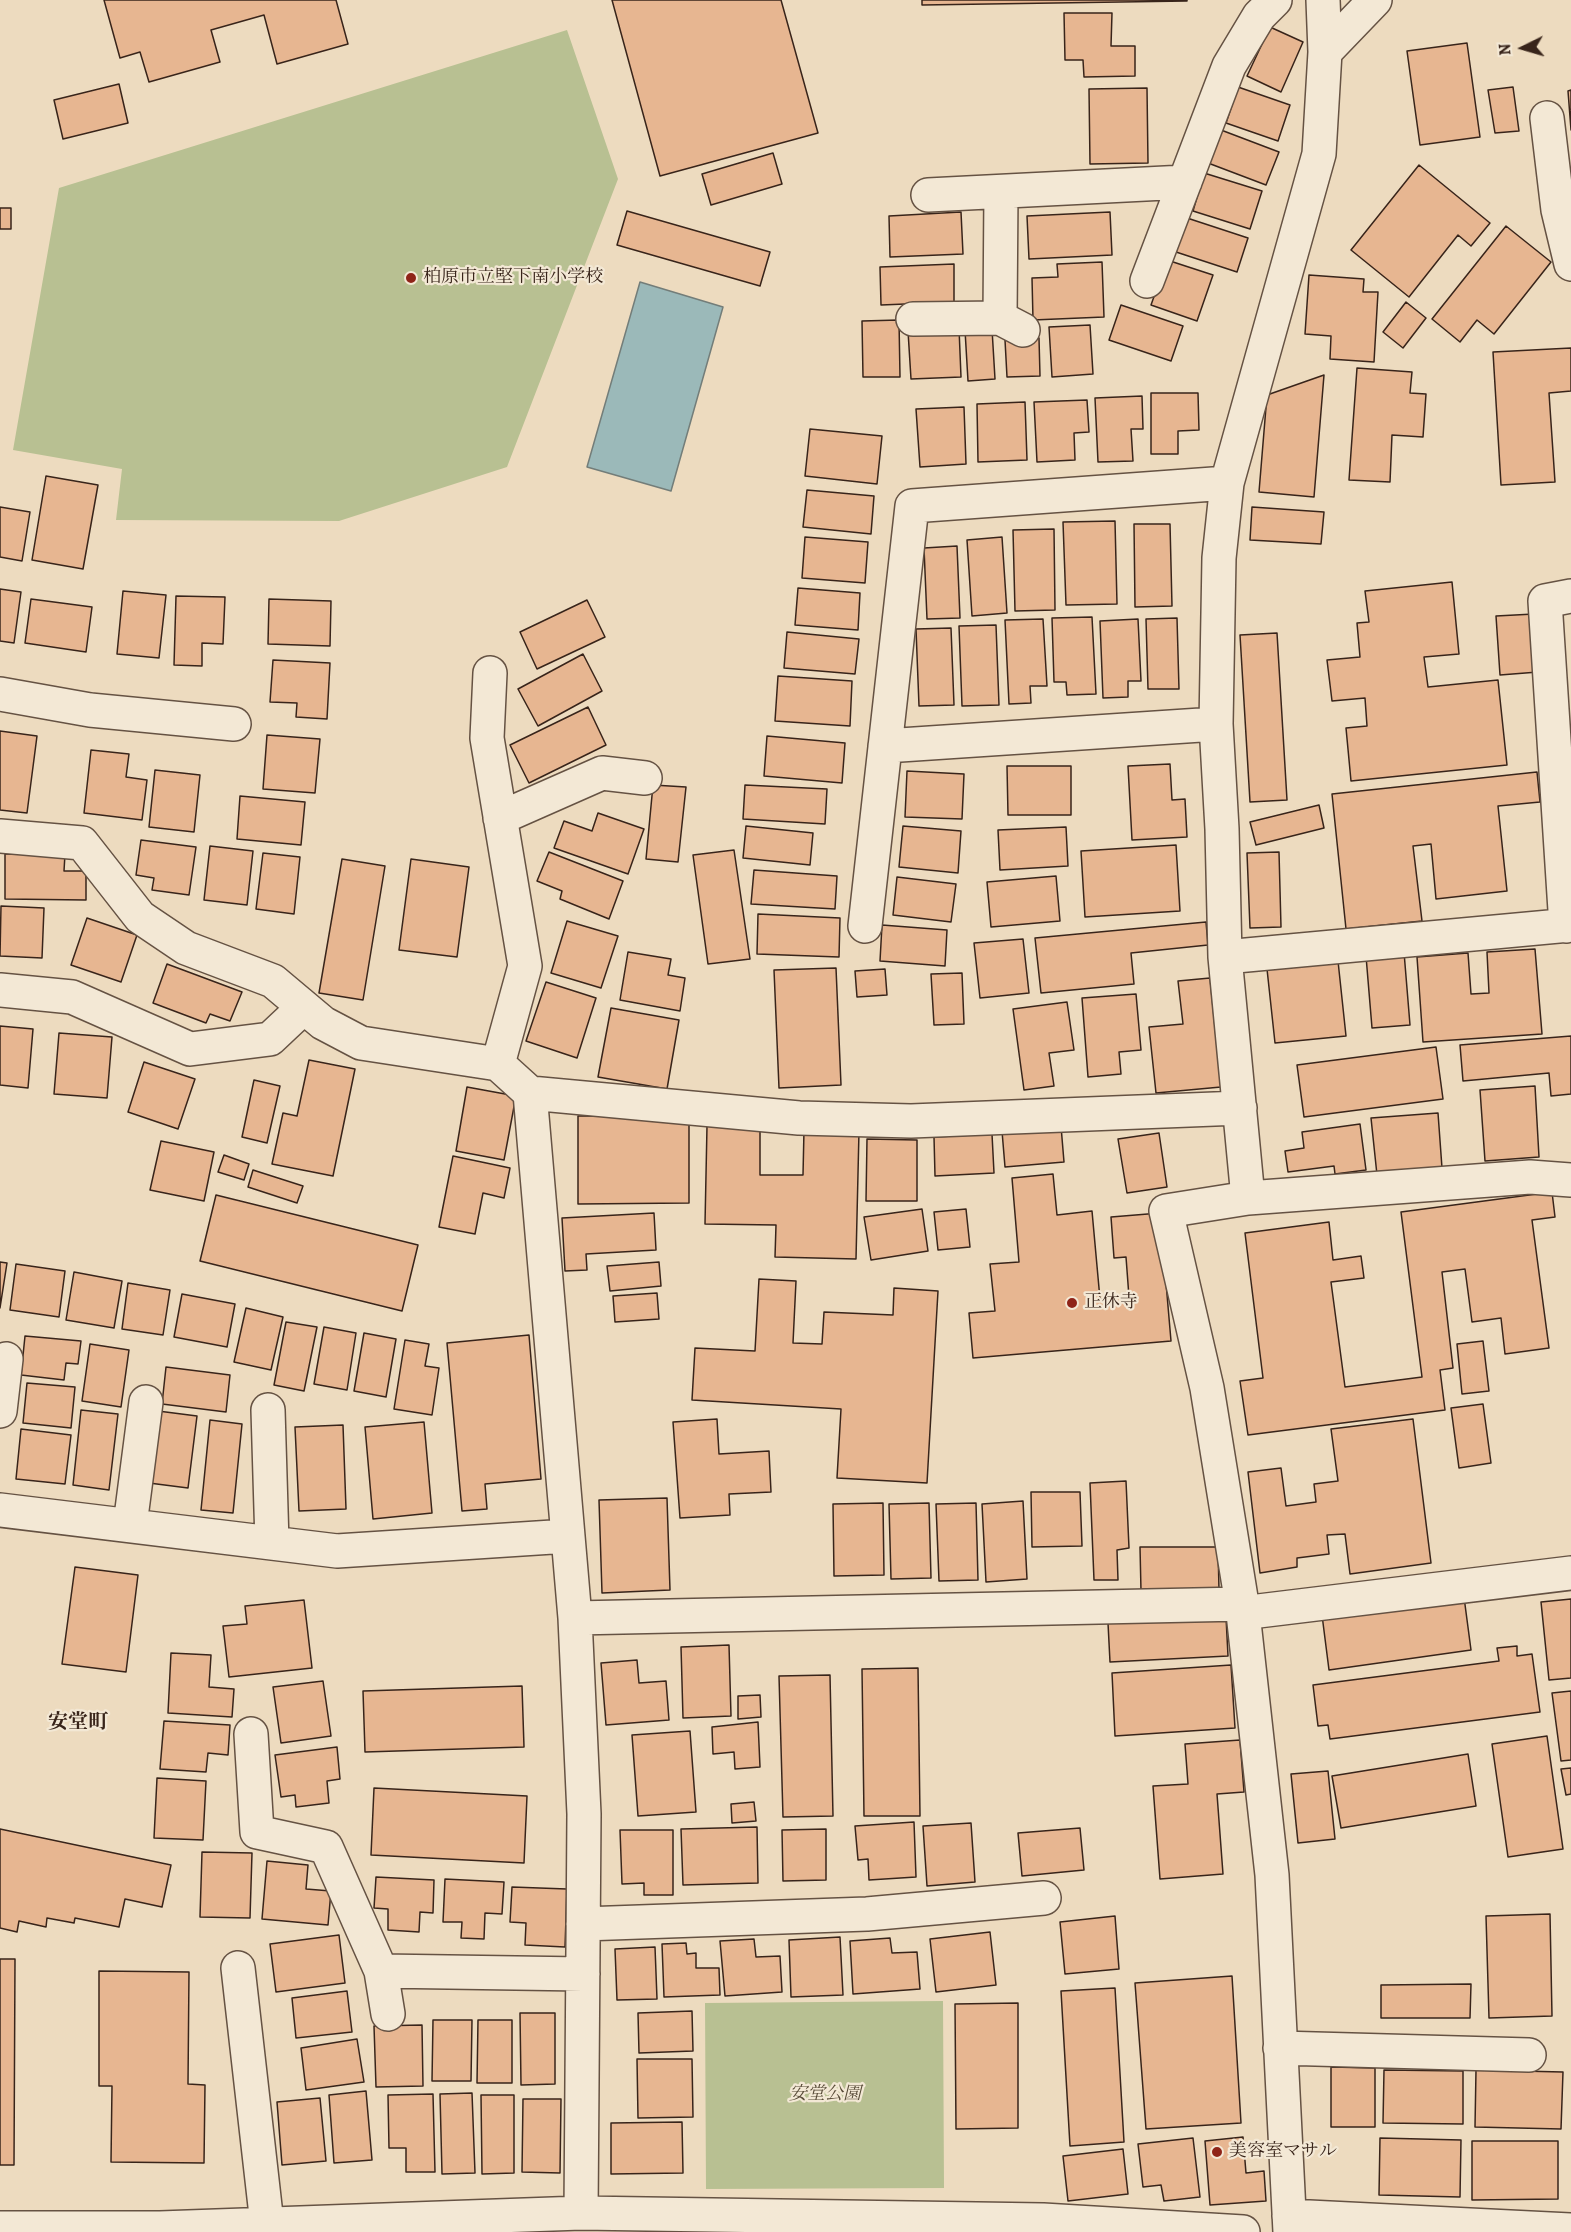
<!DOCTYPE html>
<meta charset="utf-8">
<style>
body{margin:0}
#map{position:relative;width:1571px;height:2232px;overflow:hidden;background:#eddbbf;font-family:Alegreya,serif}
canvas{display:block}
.north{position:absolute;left:1493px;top:18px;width:60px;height:60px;-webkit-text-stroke:4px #f3e8d5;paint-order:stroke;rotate:265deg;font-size:16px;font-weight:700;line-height:24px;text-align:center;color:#38241a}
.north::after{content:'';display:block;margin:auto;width:21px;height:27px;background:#38241a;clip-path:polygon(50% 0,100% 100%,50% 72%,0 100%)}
</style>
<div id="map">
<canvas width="1571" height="2232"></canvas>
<div class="north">N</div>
</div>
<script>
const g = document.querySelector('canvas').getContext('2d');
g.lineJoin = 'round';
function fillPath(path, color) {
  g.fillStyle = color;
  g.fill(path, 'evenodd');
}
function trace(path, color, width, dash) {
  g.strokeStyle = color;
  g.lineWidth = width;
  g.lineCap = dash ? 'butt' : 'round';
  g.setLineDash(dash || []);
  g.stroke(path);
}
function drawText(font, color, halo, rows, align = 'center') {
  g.font = font + ' Alegreya,"Noto Serif JP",serif';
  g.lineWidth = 4.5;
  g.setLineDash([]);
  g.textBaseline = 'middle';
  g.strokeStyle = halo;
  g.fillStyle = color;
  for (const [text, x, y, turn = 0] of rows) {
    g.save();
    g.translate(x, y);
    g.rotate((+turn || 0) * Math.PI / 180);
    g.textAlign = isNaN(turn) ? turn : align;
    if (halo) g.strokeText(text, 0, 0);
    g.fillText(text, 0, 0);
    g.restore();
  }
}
const green = new Path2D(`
 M567 30 618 179 507 467 339 521 116 520 122 469 13 450 59 188Z
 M943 2001 944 2188 706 2189 705 2003Z`);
const water = new Path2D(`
 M640 282 723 307 671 491 587 467Z`);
const building = new Path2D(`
 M104 0H336L348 44 277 64 264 15 211 30 220 62 149 82 140 52 120 58Z
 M612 0H781L818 133 660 176Z
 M922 0H1187V1L922 5Z
 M1064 13H1112L1111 46H1135V76L1084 77 1083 60H1065Z
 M1270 27 1303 42 1281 92 1247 76Z
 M1467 43 1480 137 1420 145 1407 51Z
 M119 84 128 123 63 139 54 100Z
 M1238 87 1290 105 1278 141 1226 123Z
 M1513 87 1519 131 1495 133 1488 90Z
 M1147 88 1148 163 1090 164 1089 89Z
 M1571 90V130L1568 91Z
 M1221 130 1279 152 1266 185 1208 163Z
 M773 153 782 184 711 205 702 174Z
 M1419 165 1490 223 1471 246 1458 235 1409 297 1351 250Z
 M1204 173 1262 191 1250 229 1193 211Z
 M0 208H11V229H0Z
 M627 211 770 252 760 286 617 245Z
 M961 212 963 254 890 257 889 216Z
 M1110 212 1112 255 1029 259 1027 216Z
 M1184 217 1248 238 1237 272 1173 251Z
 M1506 226 1551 262 1494 334 1477 320 1460 342 1432 319Z
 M1167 260 1213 275 1197 321 1151 305Z
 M1102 262 1104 317 1033 320 1032 278 1058 277 1057 264Z
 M954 264V302L881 305 880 267Z
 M1309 275 1364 279 1363 292H1378L1374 362 1330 359 1331 336 1305 334Z
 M1406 302 1426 318 1403 348 1383 332Z
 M1121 305 1183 326 1171 361 1109 340Z
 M899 320 900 377H863L862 321Z
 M1090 325 1093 374 1052 377 1049 327Z
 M959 328 961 377 911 379 908 331Z
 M992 329 995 379 968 381 965 330Z
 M1039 338 1040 376 1007 377 1005 340Z
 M1571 348V391L1549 393 1555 482 1501 485 1493 352Z
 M1357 368 1412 372 1410 393 1426 394 1423 437 1392 435 1390 482 1349 480Z
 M1324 375 1314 497 1259 492 1267 395Z
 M1151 393H1198L1199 430 1178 431V454H1151Z
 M1142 396 1143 429H1131L1133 461 1098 462 1095 398Z
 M1087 400 1089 432 1074 433 1075 460 1037 462 1034 402Z
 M1025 402 1027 460 978 462 977 404Z
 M964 407 966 464 920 467 916 409Z
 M810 429 882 436 877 484 805 476Z
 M46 476 98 485 83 569 32 560Z
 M807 490 874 496 871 534 803 527Z
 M0 507 30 512 22 561 0 557Z
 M1252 507 1324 512 1321 544 1250 540Z
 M1115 521 1117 604 1066 605 1063 522Z
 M1134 524H1170L1172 606 1135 607Z
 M1054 529 1055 610 1015 611 1013 530Z
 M805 537 868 542 865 583 802 578Z
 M1002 537 1007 613 972 616 967 540Z
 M957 546 960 618 927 619 924 548Z
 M1452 582 1459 654 1424 657 1428 687 1498 680 1507 765 1351 781 1346 728 1367 726 1365 698 1332 701 1327 660 1360 657 1357 623 1369 622 1365 591Z
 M798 588 860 593 858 630 795 625Z
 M0 589 21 592 14 643 0 641Z
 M123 591 166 595 159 658 117 654Z
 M176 596 225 597 223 644 202 643V666L174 665Z
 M31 599 92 607 86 652 25 643Z
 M269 599 331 601 330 646 268 644Z
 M587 600 605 637 537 669 520 632Z
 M1534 614 1538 672 1500 675 1496 616Z
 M1092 617 1096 694 1067 695 1066 682H1054L1052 618Z
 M1177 618 1179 689H1148L1146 619Z
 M1043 619 1047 686H1030L1031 703 1009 704 1005 620Z
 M1138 619 1141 681H1128V697L1103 698 1100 621Z
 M996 625 999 705 962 706 959 626Z
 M951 628 954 705 919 706 916 629Z
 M787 632 859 639 855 674 784 668Z
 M1277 633 1287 800 1250 802 1240 635Z
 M583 654 602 691 538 726 518 689Z
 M273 660 330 663 327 719 296 717 297 703 270 702Z
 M778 676 852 681 850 726 775 721Z
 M588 707 606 745 529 783 510 745Z
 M0 731 37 736 27 813 0 810Z
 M267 735 320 739 315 793 263 789Z
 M767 736 845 743 842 783 764 776Z
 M91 750 129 754 126 777 147 780 142 820 84 813Z
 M1170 764 1172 800 1185 799 1187 837 1132 840 1128 766Z
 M1007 766H1071V815H1008Z
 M155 770 200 775 194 832 149 827Z
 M907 771 964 774 962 819 905 817Z
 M1537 772 1540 802 1498 806 1507 891 1436 899 1431 844 1413 846 1422 921 1346 929 1332 794Z
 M653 785 686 787 678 862 646 859Z
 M745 785 827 789 825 824 743 819Z
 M240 796 305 802 301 845 237 839Z
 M1319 805 1324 828 1256 845 1250 822Z
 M598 813 644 829 628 874 554 848 564 821 592 831Z
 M746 826 813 833 810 865 743 858Z
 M903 826 961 831 958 873 899 867Z
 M1066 827 1068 866 1000 870 998 830Z
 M141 840 196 847 189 895 152 890 154 878 136 875Z
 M1176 845 1180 911 1085 917 1081 851Z
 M210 846 253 851 247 905 204 900Z
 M734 850 750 959 708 964 693 855Z
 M549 852 623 881 609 919 560 899 562 891 537 881Z
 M1279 852 1281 927 1250 928 1247 853Z
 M263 853 300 857 294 914 256 909Z
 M5 854H65L64 871H86V900L5 899Z
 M342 859 385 866 363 1000 319 993Z
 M411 859 469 867 457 957 399 950Z
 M754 870 837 876 835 909 751 904Z
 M1056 876 1060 921 991 927 987 882Z
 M897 877 956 884 951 922 893 915Z
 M1 906 44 908 42 958 0 956Z
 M758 914 840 918 839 957 757 954Z
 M87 918 137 935 121 982 71 965Z
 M567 921 618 936 601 988 551 973Z
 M1206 922 1208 945 1131 953 1134 984 1041 993 1035 938Z
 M882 925 947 930 945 966 880 961Z
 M1023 939 1029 993 980 998 974 943Z
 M1535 949 1542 1034 1423 1042 1417 957 1468 953 1471 994 1489 993 1487 952Z
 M628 952 671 959 668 975 685 978 680 1011 620 1000Z
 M1404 952 1410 1025 1372 1028 1366 956Z
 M1338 961 1346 1036 1275 1043 1267 969Z
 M167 964 242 992 230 1021 210 1014 206 1023 153 1003Z
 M836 968 841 1085 779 1088 774 970Z
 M885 969 887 995 857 997 855 971Z
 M962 973 964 1024 934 1025 931 974Z
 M1210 978 1221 1087 1156 1093 1149 1027 1183 1024 1178 981Z
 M546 982 596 998 577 1058 526 1041Z
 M1136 994 1141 1050 1119 1052 1121 1074 1088 1077 1082 998Z
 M1067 1002 1074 1050 1049 1053 1054 1086 1024 1090 1013 1009Z
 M611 1008 679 1020 667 1089 598 1077Z
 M0 1026 33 1029 28 1088 0 1085Z
 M59 1033 112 1037 107 1098 54 1094Z
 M1571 1036V1094L1551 1096 1549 1073 1463 1081 1460 1045Z
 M1436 1047 1443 1099 1304 1117 1297 1065Z
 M309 1060 355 1069 333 1176 272 1164 283 1113 297 1116Z
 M144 1062 195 1079 178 1129 128 1112Z
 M254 1080 280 1086 267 1143 242 1137Z
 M1535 1086 1539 1157 1485 1161 1480 1090Z
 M467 1087 516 1096 504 1160 456 1151Z
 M1438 1113 1442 1168 1377 1175 1371 1118Z
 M578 1116H689V1203L578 1204Z
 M1360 1124 1366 1170 1335 1174 1334 1166 1288 1172 1285 1151 1304 1148 1302 1132Z
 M707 1126 760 1127V1175H803L804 1130 859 1131 856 1259 775 1257 776 1225 705 1224Z
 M1061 1126 1064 1162 1005 1167 1002 1131Z
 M1159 1133 1167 1187 1127 1193 1118 1139Z
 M992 1134 994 1173 935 1176 934 1137Z
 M867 1139 917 1140V1201H866Z
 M161 1141 214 1152 204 1201 150 1190Z
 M224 1155 249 1164 244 1180 218 1172Z
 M453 1156 510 1168 504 1198 483 1193 475 1234 439 1227Z
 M253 1170 303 1186 297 1203 248 1187Z
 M1053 1174 1057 1215 1092 1211 1100 1299 1129 1297 1126 1257 1114 1258 1111 1217 1160 1213 1171 1341 973 1358 969 1313 995 1311 990 1264 1019 1262 1012 1178Z
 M1552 1192 1555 1217 1532 1220 1549 1348 1505 1354 1501 1318 1472 1322 1465 1269 1442 1272 1453 1368 1440 1370 1445 1410 1248 1435 1240 1381 1263 1378 1245 1233 1329 1222 1333 1260 1361 1256 1364 1278 1331 1282 1345 1387 1422 1377 1401 1212Z
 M216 1195 418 1245 402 1311 200 1261Z
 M922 1209 928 1251 871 1260 864 1217Z
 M966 1209 970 1247 938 1250 934 1212Z
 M654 1213 656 1250 586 1254 587 1270 565 1271 562 1218Z
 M0 1262 7 1263 0 1308Z
 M659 1262 661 1286 610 1291 607 1266Z
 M16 1264 65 1271 59 1317 10 1310Z
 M74 1272 122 1281 114 1328 66 1320Z
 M759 1279 796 1281 793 1343 822 1344 824 1312 893 1315 894 1288 938 1291 927 1483 837 1478 841 1409 692 1400 695 1348 755 1351Z
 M128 1283 170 1290 163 1335 122 1329Z
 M657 1293 659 1319 615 1322 613 1296Z
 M182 1294 235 1304 227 1347 174 1337Z
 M246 1308 283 1317 271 1370 234 1362Z
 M286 1322 317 1327 304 1391 274 1385Z
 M324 1327 356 1333 347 1390 314 1384Z
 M364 1333 396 1339 386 1397 354 1391Z
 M529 1335 541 1479 485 1484 487 1509 462 1511 447 1343Z
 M25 1336 81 1341 78 1364 66 1363 64 1380 21 1375Z
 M405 1340 429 1344 425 1366 439 1368 432 1415 394 1409Z
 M1483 1341 1489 1391 1462 1394 1457 1344Z
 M90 1344 129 1350 121 1407 82 1401Z
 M166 1367 230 1375 226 1412 162 1404Z
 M27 1383 75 1387 71 1428 23 1423Z
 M1483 1404 1491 1463 1459 1468 1451 1408Z
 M81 1410 118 1414 109 1490 73 1485Z
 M158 1411 197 1416 188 1488 149 1483Z
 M717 1419 719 1454 769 1451 771 1492 729 1494 730 1515 680 1518 673 1422Z
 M1413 1419 1431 1563 1350 1574 1345 1534 1327 1535 1329 1554 1297 1558V1567L1260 1573 1248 1472 1281 1468 1286 1506 1316 1502 1314 1484 1338 1481 1331 1429Z
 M210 1420 242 1424 233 1513 201 1510Z
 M424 1422 432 1513 373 1519 365 1427Z
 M343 1425 346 1509 299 1511 295 1427Z
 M21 1429 71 1435 65 1484 16 1479Z
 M1126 1481 1129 1548 1117 1550 1118 1580H1094L1090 1483Z
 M1031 1492H1080L1082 1546 1032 1547Z
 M667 1498 670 1590 602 1593 599 1500Z
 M1023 1501 1027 1579 986 1582 982 1504Z
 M883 1503 884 1575 834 1576 833 1504Z
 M929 1503 931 1578 891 1579 889 1504Z
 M976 1503 978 1580 939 1581 936 1504Z
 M1140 1547H1218L1219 1590 1141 1591Z
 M75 1567 138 1575 126 1672 62 1664Z
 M1464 1597 1471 1650 1329 1670 1322 1615Z
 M1571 1599V1678L1549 1680 1541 1602Z
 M304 1600 312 1668 229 1677 223 1626 247 1624 245 1606Z
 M1226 1617 1228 1656 1110 1662 1108 1623Z
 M729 1645 731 1716 683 1718 681 1647Z
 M1517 1646V1656L1532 1654 1540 1712 1330 1739 1328 1725 1318 1726 1313 1685 1499 1661 1497 1648Z
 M171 1653 211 1655 209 1687 234 1689 232 1717 168 1713Z
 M637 1660 639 1683 666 1681 669 1720 606 1725 601 1663Z
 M1231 1665 1235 1728 1115 1736 1112 1673Z
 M918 1668 920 1816H864L862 1669Z
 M830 1675 833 1816 783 1817 779 1676Z
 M323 1681 331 1736 281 1743 273 1687Z
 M522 1686 524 1747 365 1752 363 1691Z
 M1571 1691V1760L1561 1761 1552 1693Z
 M760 1695 761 1717 738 1719V1696Z
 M164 1721 230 1725 228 1755 208 1753 206 1772 160 1769Z
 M758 1722 760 1767 735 1769 734 1752 713 1754 712 1727Z
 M690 1731 696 1812 638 1816 632 1735Z
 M1547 1736 1563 1849 1508 1857 1492 1744Z
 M1240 1740 1244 1792 1217 1794 1223 1874 1160 1879 1153 1786 1188 1784 1185 1744Z
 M337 1747 340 1779 327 1781 329 1803 296 1807 295 1795 281 1797 275 1755Z
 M1468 1754 1476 1806 1341 1828 1332 1776Z
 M1571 1768V1794L1566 1795 1561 1769Z
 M1328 1771 1335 1839 1298 1843 1291 1774Z
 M157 1778 206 1781 203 1840 154 1838Z
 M374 1788 527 1796 524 1863 371 1855Z
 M754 1802 756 1821 732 1823 731 1804Z
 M914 1822 916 1877 869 1880 868 1859 858 1860 855 1826Z
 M971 1823 975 1882 927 1886 923 1826Z
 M757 1827 758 1883 683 1885 681 1829Z
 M1080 1828 1084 1870 1022 1876 1018 1833Z
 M0 1829 171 1865 162 1907 125 1899 119 1927 75 1918 74 1923 47 1918 46 1927 19 1921 17 1932 0 1928Z
 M826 1829V1880L783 1881 782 1830Z
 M620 1830H673V1895H644V1883L622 1884Z
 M202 1852 252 1853 250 1918 200 1917Z
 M267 1861 308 1865 306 1889 331 1891 328 1925 262 1919Z
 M376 1877 434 1880 433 1913 420 1912 419 1932 388 1930V1909L374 1908Z
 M445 1879 504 1882 502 1914 485 1913 484 1939 461 1938 462 1922H443Z
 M512 1887 567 1889 565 1947 525 1945 526 1923 510 1922Z
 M1550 1914 1552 2016 1489 2018 1486 1916Z
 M1115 1916 1119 1969 1065 1974 1060 1922Z
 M990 1932 996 1985 936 1992 930 1939Z
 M339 1935 345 1983 276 1992 270 1944Z
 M840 1937 843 1995 791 1997 789 1940Z
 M890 1938 892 1953 917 1952 920 1989 853 1994 850 1941Z
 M754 1939 756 1957 780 1956 782 1992 725 1996 720 1941Z
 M686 1943 687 1954 696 1953V1968H719L720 1995 664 1997 662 1944Z
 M655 1947 657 1999 617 2000 615 1949Z
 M0 1959H15L14 2165H0Z
 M99 1971 189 1972 188 2084 205 2085 204 2163 111 2162 112 2086H99Z
 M1232 1976 1241 2123 1146 2129 1135 1983Z
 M1471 1984 1470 2018H1381V1985Z
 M1115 1988 1124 2142 1070 2146 1061 1991Z
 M347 1991 352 2032 296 2038 292 1998Z
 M1018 2003V2128L956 2129 955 2004Z
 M692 2011 693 2051 639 2053 638 2013Z
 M520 2013H555V2084L521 2085Z
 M433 2020H472L471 2081H432Z
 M478 2020H512V2083H477Z
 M422 2025 423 2086 376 2087 374 2026Z
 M357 2039 364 2082 306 2090 301 2048Z
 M637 2059H692L693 2117 638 2118Z
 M1331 2067 1375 2068V2127H1331Z
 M1384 2070 1463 2071V2124L1383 2123Z
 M1476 2070 1563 2072 1561 2129 1475 2127Z
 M366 2091 372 2160 334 2163 329 2095Z
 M472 2093 475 2173 442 2174 440 2094Z
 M433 2094 435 2172H406V2148H389L388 2095Z
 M481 2095H514V2173L482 2174Z
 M320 2098 326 2161 282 2165 277 2102Z
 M523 2099H561L560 2173 522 2172Z
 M682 2122 683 2173 611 2174V2123Z
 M1243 2137 1246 2173 1264 2171 1266 2201 1210 2205 1205 2141Z
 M1193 2138 1200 2197 1164 2201 1161 2185 1143 2187 1138 2144Z
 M1380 2138 1461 2140 1460 2197 1379 2195Z
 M1472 2141H1558V2199L1472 2200Z
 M1123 2149 1128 2194 1068 2201 1063 2156Z`);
const minor = new Path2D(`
 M1325 52 1375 0
 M1547 118 1558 210 1571 264
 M928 195 1185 182
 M1147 281 1229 66 1259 16 1275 0
 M1000 318 1001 192
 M913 319 1000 318 1023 330
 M490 673 487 738 525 966 498 1064
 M0 694 90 710 234 724
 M885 746 1216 724
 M500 818 602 773 645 778
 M0 836 82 843 140 917 186 948 273 981 323 1023 361 1043 498 1064 530 1093 575 1618 584 1814 581 2213
 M865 926 912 506 1227 483
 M1566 926 1545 601 1571 596
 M1225 957 1571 925
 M0 990 72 997 190 1049 270 1039 304 1007
 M530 1093 799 1118 911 1121 1240 1108
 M1248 1198 1530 1177 1571 1180
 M268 1410 272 1543
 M0 1411 6 1359
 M0 1510 337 1551 568 1536
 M130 1525 146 1402
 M1242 1613 1571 1573
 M575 1618 1242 1604
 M251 1734 257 1832 326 1847 381 1971 583 1974
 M583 1924 867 1914 1044 1898
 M238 1968 267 2224
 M381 1971 388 2014
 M1280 2048 1529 2055
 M1289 2216 1571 2230
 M0 2228H160L581 2213 1043 2220 1243 2232
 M1290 2232 1272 1875 1242 1604 1207 1388 1166 1211 1248 1198 1225 957 1222 829 1216 724 1219 558 1227 483 1319 154 1325 52 1323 0`);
const markers = [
 [411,278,6,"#8f2418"],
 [1072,1303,6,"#8f2418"],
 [1217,2152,6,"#8f2418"]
];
const poiNames = [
 ["柏原市立堅下南小学校",423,278],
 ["正休寺",1084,1303],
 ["美容室マサル",1229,2152]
];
const parkNames = [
 ["安堂公園",825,2095]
];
const neighbourhoodNames = [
 ["安堂町",78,1723]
];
fillPath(green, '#b8c092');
fillPath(water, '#9bb9b9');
trace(water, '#737d79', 1.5);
fillPath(building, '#e7b691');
trace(building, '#38241a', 1.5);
trace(minor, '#655243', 36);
trace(minor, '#f3e8d5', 33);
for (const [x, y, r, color] of markers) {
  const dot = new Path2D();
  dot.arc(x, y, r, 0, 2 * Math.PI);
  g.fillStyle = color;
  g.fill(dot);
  trace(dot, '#f3e8d5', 2);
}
drawText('18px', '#38241a', '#f3e8d5', poiNames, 'left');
drawText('italic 18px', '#584b38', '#f3e8d5', parkNames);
drawText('bold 20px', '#38241a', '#f3e8d5', neighbourhoodNames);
</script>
